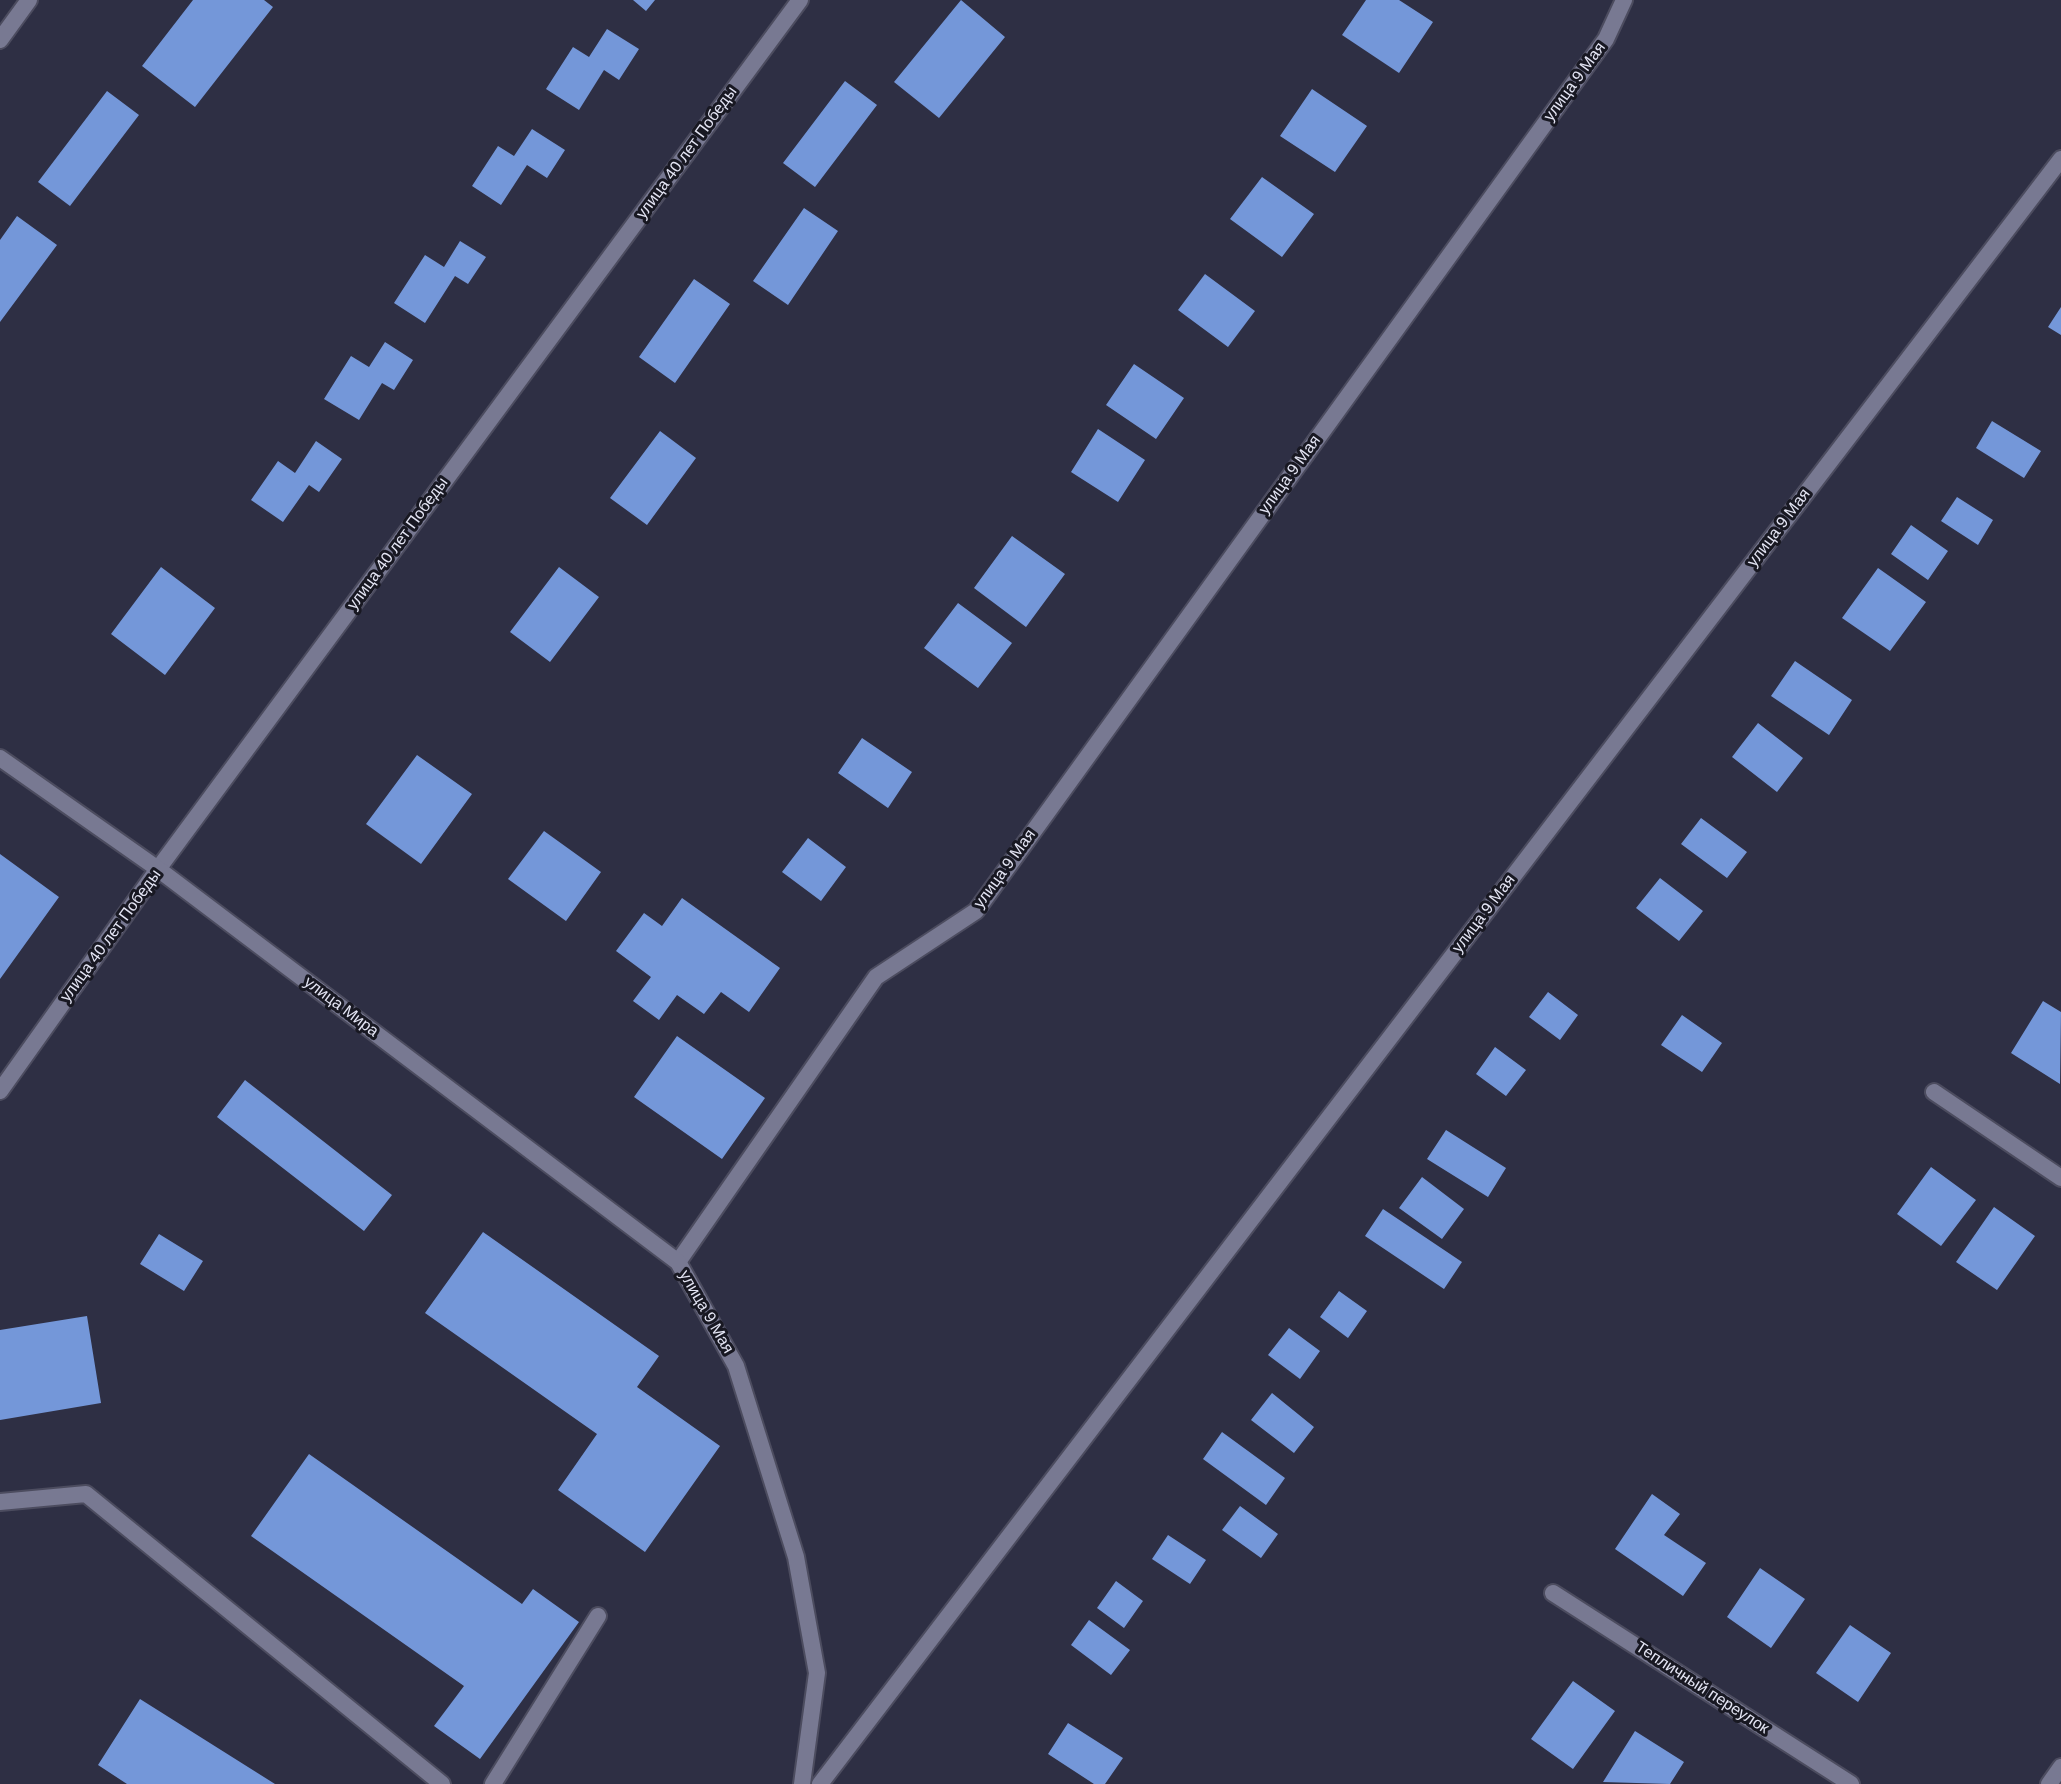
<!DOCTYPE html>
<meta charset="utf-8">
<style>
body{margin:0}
canvas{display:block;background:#2e2f44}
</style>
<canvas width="2061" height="1784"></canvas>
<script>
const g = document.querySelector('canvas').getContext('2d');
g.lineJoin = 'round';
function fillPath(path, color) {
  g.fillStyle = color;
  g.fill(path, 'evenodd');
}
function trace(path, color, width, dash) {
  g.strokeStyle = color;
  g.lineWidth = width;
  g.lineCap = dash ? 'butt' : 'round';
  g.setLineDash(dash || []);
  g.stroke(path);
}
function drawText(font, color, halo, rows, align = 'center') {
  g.font = font + ' Helvetica,sans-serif';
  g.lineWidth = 6;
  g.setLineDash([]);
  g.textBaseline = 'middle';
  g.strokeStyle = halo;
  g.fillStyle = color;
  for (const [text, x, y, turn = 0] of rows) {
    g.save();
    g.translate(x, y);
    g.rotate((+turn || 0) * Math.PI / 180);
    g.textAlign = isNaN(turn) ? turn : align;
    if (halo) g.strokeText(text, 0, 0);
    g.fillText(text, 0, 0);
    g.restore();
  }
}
const building = new Path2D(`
 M193 0H264L273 7 195 107 142 66Z
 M633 0H655L646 11Z
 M961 0 1005 37 939 118 894 82Z
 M1366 0H1399L1433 22 1399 73 1342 35Z
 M607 29 639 49 619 80 604 70 579 110 546 89 573 47 589 57Z
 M845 81 877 105 815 187 783 163Z
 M1312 89 1367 126 1335 172 1280 136Z
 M107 91 139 115 70 206 38 182Z
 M532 129 565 150 547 178 527 165 501 205 472 186 498 146 514 156Z
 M1262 177 1314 214 1282 257 1230 219Z
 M804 208 838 231 788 305 753 281Z
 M17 216 57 245 0 322V240Z
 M460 241 486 257 468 284 455 276 425 323 394 303 425 255 444 267Z
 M1205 274 1255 311 1228 347 1178 310Z
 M694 279 730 304 675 383 639 357Z
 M2061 307V335L2048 327Z
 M385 342 413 360 394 390 382 383 359 420 324 399 351 356 369 367Z
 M1134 364 1184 398 1156 439 1106 405Z
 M1992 421 2041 451 2024 478 1976 448Z
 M1098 429 1145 460 1118 502 1071 472Z
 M660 431 696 458 647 525 610 498Z
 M316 441 342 459 319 492 309 485 283 522 251 500 278 461 295 473Z
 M1957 497 1993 520 1978 545 1941 521Z
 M1911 525 1948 551 1928 580 1891 554Z
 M1012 536 1065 574 1026 627 974 588Z
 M161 567 215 608 165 675 111 634Z
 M559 567 599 597 550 662 510 632Z
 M1878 568 1926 602 1890 651 1842 618Z
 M958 603 1012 643 978 688 924 648Z
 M1795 661 1852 700 1829 735 1771 696Z
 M1758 723 1803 758 1777 792 1732 757Z
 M862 738 912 772 888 808 838 773Z
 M417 755 472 794 421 864 366 824Z
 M1701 818 1747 852 1727 878 1681 844Z
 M544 831 601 872 566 921 508 879Z
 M808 838 846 867 821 901 782 872Z
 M0 854 59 897 0 979Z
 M1660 878 1703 911 1679 941 1636 908Z
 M682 898 780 968 749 1012 721 992 704 1014 677 995 659 1020 633 1001 651 977 616 951 644 913 662 926Z
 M1548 992 1578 1015 1560 1040 1529 1017Z
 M2043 1001 2061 1012 2060 1084 2011 1053Z
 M1682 1015 1722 1043 1702 1072 1661 1045Z
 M677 1036 765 1098 722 1159 634 1097Z
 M1495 1047 1526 1070 1506 1096 1476 1074Z
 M245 1080 392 1195 364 1231 217 1117Z
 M1446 1130 1506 1168 1488 1197 1427 1159Z
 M1931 1167 1976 1200 1941 1246 1897 1214Z
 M1422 1177 1464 1209 1442 1239 1399 1208Z
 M1994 1207 2035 1236 1997 1290 1956 1262Z
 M1383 1209 1462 1262 1444 1289 1365 1236Z
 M483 1232 659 1356 637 1387 720 1446 645 1552 558 1490 597 1434 425 1313Z
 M159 1234 203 1261 184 1291 140 1264Z
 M1339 1291 1367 1311 1348 1338 1320 1317Z
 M87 1316 101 1403 0 1420V1330Z
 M1289 1328 1320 1351 1300 1379 1268 1355Z
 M1272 1393 1314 1427 1294 1453 1251 1420Z
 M1222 1432 1285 1478 1266 1505 1203 1459Z
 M309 1454 522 1604 533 1589 579 1622 480 1759 434 1726 464 1686 251 1536Z
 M1652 1494 1680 1514 1664 1535 1706 1563 1683 1596 1615 1549Z
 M1240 1506 1278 1534 1261 1558 1222 1530Z
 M1168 1535 1206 1560 1190 1584 1152 1559Z
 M1760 1568 1805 1599 1771 1648 1727 1617Z
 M1116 1581 1143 1601 1124 1628 1097 1608Z
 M1089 1620 1130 1650 1111 1675 1071 1645Z
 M1850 1625 1891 1653 1858 1702 1816 1673Z
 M1573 1681 1615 1711 1573 1769 1531 1739Z
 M140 1699 275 1784H127L98 1765Z
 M1068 1723 1123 1758 1105 1784H1094L1048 1754Z
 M1635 1731 1684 1762 1670 1784 1603 1782Z`);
const minor = new Path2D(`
 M0 40 29 0
 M0 1091 158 869 800 0
 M1934 1092 2061 1178
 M678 1262 876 977 976 911 1606 39 1624 0
 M0 1502 86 1494 442 1784
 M1553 1593 1851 1784
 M493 1784 598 1616
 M820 1784 2061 159
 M2049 1784 2061 1767`);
const tertiary = new Path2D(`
 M0 758 158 869 678 1262 736 1366 796 1557 817 1673 802 1784`);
const streetNames = [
 ["улица 9 Мая",1575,82,-54],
 ["улица 40 лет Победы",687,153,-54],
 ["улица 9 Мая",1290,475,-54],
 ["улица 9 Мая",1779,528,-53],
 ["улица 40 лет Победы",398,544,-54],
 ["улица 9 Мая",1005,869,-54],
 ["улица 9 Мая",1484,914,-53],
 ["улица 40 лет Победы",111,936,-54],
 ["улица Мира",341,1007,37],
 ["улица 9 Мая",706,1312,60],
 ["Тепличный переулок",1702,1688,33]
];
fillPath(building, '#7497d9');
trace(minor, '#4c4c5f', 20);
trace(tertiary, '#4c4c5f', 20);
trace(minor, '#787992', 16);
trace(tertiary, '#787992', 16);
drawText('16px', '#e4e5f4', '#181822', streetNames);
</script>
